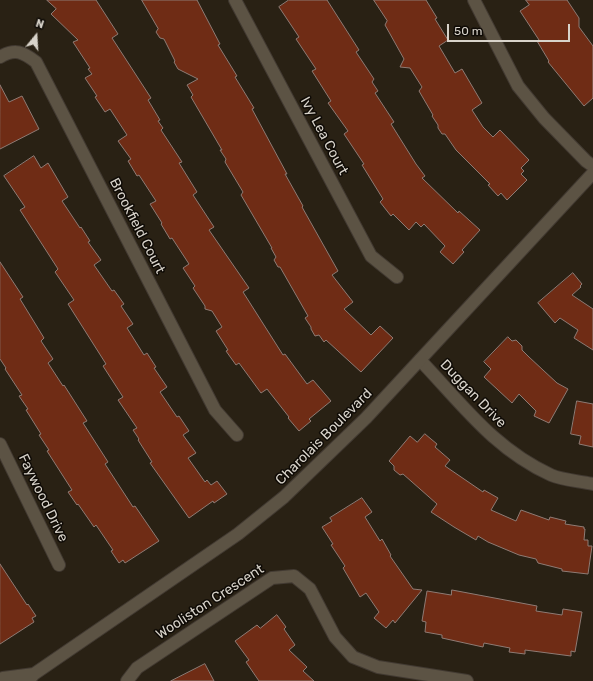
<!DOCTYPE html>
<style>
body{margin:0}
#map{position:relative;width:593px;height:681px;overflow:hidden;background:#292114;font-family:Rubik,sans-serif}
canvas{display:block}
.north{position:absolute;left:16px;top:16px;width:40px;height:40px;-webkit-text-stroke:3px #0f0b06;paint-order:stroke;rotate:18deg;font-size:11px;font-weight:700;line-height:16px;text-align:center;color:#d8d3ca}
.north::after{content:'';display:block;margin:auto;width:14px;height:18px;background:#d8d3ca;clip-path:polygon(50% 0,100% 100%,50% 72%,0 100%)}
.scale{position:absolute;left:447px;top:24px;width:123px;height:18px;box-sizing:border-box;border:2px solid #d8d3ca;border-top:0;padding-left:5px;font-size:12px;line-height:14px;white-space:nowrap;color:#d8d3ca;-webkit-text-stroke:3px #0f0b06;paint-order:stroke}
</style>
<div id="map">
<canvas width="593" height="681"></canvas>
<div class="north">N</div>
<div class="scale">50 m</div>
</div>
<script>
const g = document.querySelector('canvas').getContext('2d');
g.lineJoin = 'round';
function fillPath(path, color) {
  g.fillStyle = color;
  g.fill(path, 'evenodd');
}
function trace(path, color, width, dash) {
  g.strokeStyle = color;
  g.lineWidth = width;
  g.lineCap = dash ? 'butt' : 'round';
  g.setLineDash(dash || []);
  g.stroke(path);
}
function drawText(font, color, halo, rows, align = 'center') {
  g.font = font + ' Rubik,sans-serif';
  g.lineWidth = 3;
  g.setLineDash([]);
  g.textBaseline = 'middle';
  g.strokeStyle = halo;
  g.fillStyle = color;
  for (const [text, x, y, turn = 0] of rows) {
    g.save();
    g.translate(x, y);
    g.rotate((+turn || 0) * Math.PI / 180);
    g.textAlign = isNaN(turn) ? turn : align;
    if (halo) g.strokeText(text, 0, 0);
    g.fillText(text, 0, 0);
    g.restore();
  }
}
const building = new Path2D(`
 M47 0H96L118 34 112 38 151 98 148 100 160 120 158 121 163 128 161 130 182 162 179 163 197 192 193 195 214 227 209 230 249 288 243 292 283 355 285 354 307 384 313 380 331 401 309 419 311 421 299 431 288 418 289 417 267 389 261 393 239 363 236 365 226 351 228 350 216 331 222 327 212 311 205 309V306L193 288 195 286 183 268 189 264 172 238 170 239 161 224 162 223 150 204 156 201 139 175 137 176 128 161 131 159 118 141 127 135 110 109 105 112 95 97 97 96 85 78 92 74 88 69 90 68 73 42 78 40 51 14 56 9Z
 M142 0H197L220 44 218 45 237 76 235 77 254 108 252 109 287 174H285L303 206 302 207 338 271 332 275 353 302 344 309 371 335 380 326 393 338 361 372 326 340 324 342 319 335 315 336 311 329V327L305 318 308 316 280 267H278L274 260 276 257 271 248H272L241 195 243 192 225 162 226 159 220 150H222L191 97 193 95 187 85 198 79 178 69 174 62 175 61 164 39 160 38 156 32 158 29Z
 M289 0H327L359 50 356 52 374 79 372 82 378 91 375 93 394 122 391 124 416 164 425 176 422 178 458 213 459 211 480 230 462 250 464 252 453 264 440 252 445 246 424 224 421 227 416 222 409 230 393 214 391 216 380 202 383 199 362 165 364 164 344 134 348 131 328 103 331 101 312 71 316 69 296 39 299 37 279 7Z
 M374 0H426L437 18 435 19 448 40 439 46 455 73 462 69 482 103 472 110 483 127 493 137 500 130 529 160 521 168 524 171 521 174 527 180 507 200 501 193 498 196 488 185 490 184 456 150 445 134H442L438 128V125L432 116 433 115 419 91 422 87 410 68 400 67 404 59 385 25 387 21Z
 M526 0H567L579 18V27L593 46V98L584 106 548 62 549 61 537 41 539 40 520 11 529 5Z
 M0 85 9 102 22 96 39 129 0 149Z
 M34 156 41 168 48 163 68 197 62 201 80 228 81 227 90 241 88 242 101 260 94 265 112 291 114 290 124 304 121 306 133 324 127 328 144 355 147 353 156 367 154 368 167 387 160 392 177 417 179 416 189 431 183 435 196 453 188 458 205 482 207 480 211 485 217 481 227 494 214 503 213 501 189 518 150 463 152 462 138 440 139 439 133 430 137 428 118 400 123 397 103 366 106 364 68 304 74 300 55 272 58 269 20 210 25 207 4 176Z
 M0 262 23 297 20 299 44 338 41 341 53 359 48 363 63 386 64 385 87 421 83 423 108 462 105 464 133 507 135 506 159 541 125 563 123 560 119 563 111 551 113 550 96 525 94 527 78 504 77 505 68 492 72 490 47 451 49 450 39 435 41 434 26 410 28 409 19 396 22 395 5 369 6 368 0 359Z
 M573 273 582 284 580 286 581 287 572 295 593 309V350L574 338 578 330 560 318 555 323 538 303Z
 M508 337 512 341 516 340 522 346V350L529 357 557 383 568 389 549 423 534 416 536 411 519 394 512 403 484 377 491 369 484 362Z
 M577 401 593 404V447L579 444 581 436 571 434Z
 M425 434 437 444 435 447 450 460 445 466 483 492 484 490 498 498 491 510 516 521 521 510 549 520 550 517 566 521 565 524 584 527V529H585L584 540H588V546H592L588 574 562 571V569L538 563 536 559 519 555 488 542 478 536 476 540 454 527 431 512 437 504 403 474 400 475 394 470V466L389 461 410 436 417 442Z
 M362 498 372 512 365 517 380 541 382 539 391 555 390 556 413 589 422 590 395 623 393 620 386 628 374 618 379 612 366 593 360 597 343 568 345 566 331 545 333 544 322 527 332 521 330 518Z
 M0 564 27 605 28 604 36 616 32 618 34 622 0 644Z
 M452 590 537 606 536 611 562 615 563 609 582 612 575 652 571 651V656L525 650V654L509 652 510 648 484 643 483 647 442 638V635L425 632 426 622 422 621 427 591 451 595Z
 M277 615 286 627 284 629 295 645 289 650 307 667 303 671 314 681H259L246 662 249 660 235 641 257 625 260 628Z
 M205 664 214 681H171Z`);
const street = new Path2D(`
 M235 0 371 256 397 277
 M474 0 518 86 544 118 586 161 593 166
 M0 57C15 48 23 52 36 62L215 410 237 435
 M420 360C462 404 494 449 551 475 562 480 580 481 593 484
 M0 444 59 565
 M127 681 137 668 272 578 294 576 310 589 335 637 353 657 378 667 467 681`);
const secondary = new Path2D(`
 M0 680 3 678 34 674
 M28 681 34 674 238 534 284 497 366 418 593 173`);
const streetNames = [
 ["Ivy Lea Court",324,136,62],
 ["Brookfield Court",137,226,63],
 ["Duggan Drive",473,394,46],
 ["Charolais Boulevard",324,437,-45],
 ["Faywood Drive",43,498,64],
 ["Wooliston Crescent",210,602,-33]
];
fillPath(building, '#6f2c15');
trace(building, '#8e7b74', 1);
trace(street, '#423a32', 14);
trace(secondary, '#423a32', 14);
trace(street, '#5c5344', 12);
trace(secondary, '#5c5344', 12);
drawText('14px', '#d8d3ca', '#0f0b06', streetNames);
</script>
